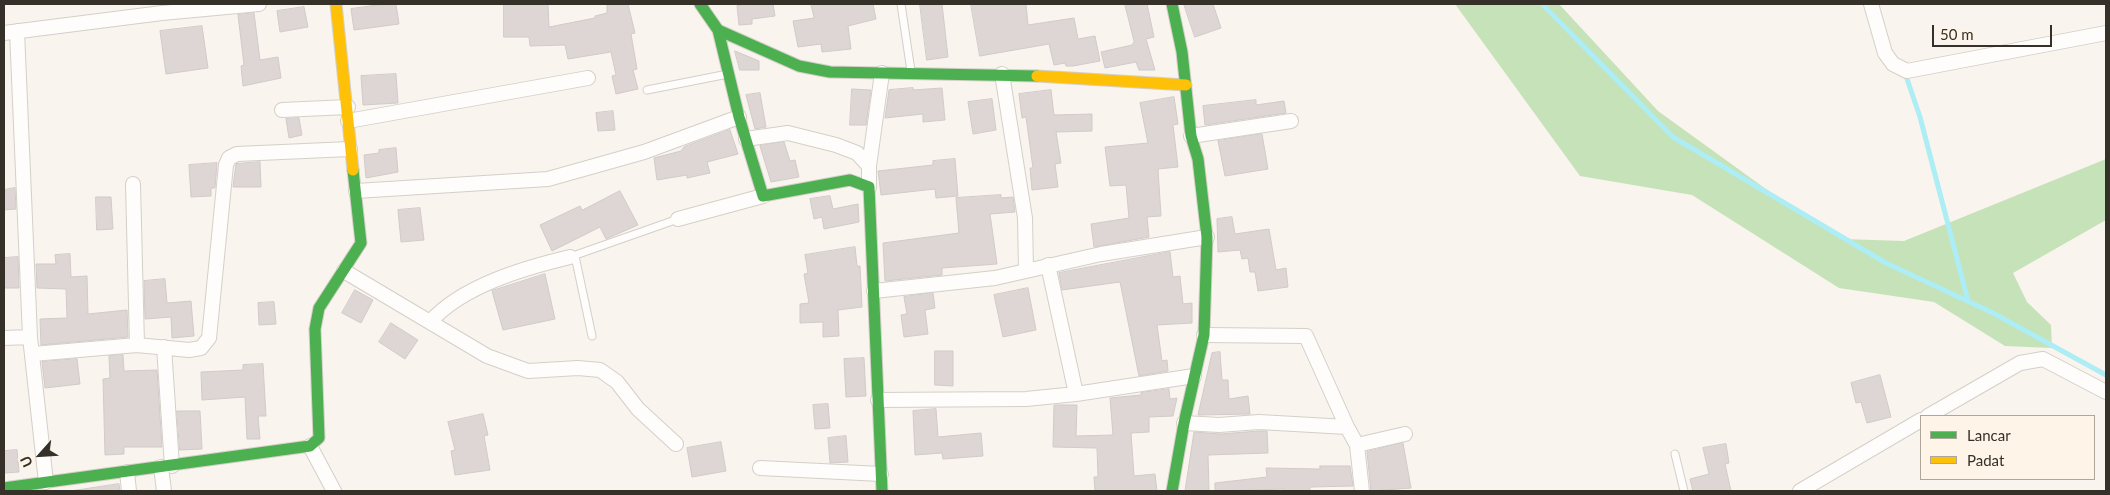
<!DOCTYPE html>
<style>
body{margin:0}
#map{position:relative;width:2110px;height:495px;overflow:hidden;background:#f9f4ed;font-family:Lato,sans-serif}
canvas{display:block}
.frame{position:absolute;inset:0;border:5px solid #353028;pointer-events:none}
.legend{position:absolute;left:1920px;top:415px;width:175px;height:65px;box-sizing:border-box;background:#fef5e8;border:1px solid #aea69b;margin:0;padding:6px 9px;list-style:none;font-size:15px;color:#353028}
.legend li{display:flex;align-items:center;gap:10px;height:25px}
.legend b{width:25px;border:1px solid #aea69b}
.north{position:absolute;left:15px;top:430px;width:50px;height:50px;-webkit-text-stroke:4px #fef5e8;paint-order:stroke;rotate:244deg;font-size:14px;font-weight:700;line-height:20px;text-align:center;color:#353028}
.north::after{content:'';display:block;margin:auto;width:18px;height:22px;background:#353028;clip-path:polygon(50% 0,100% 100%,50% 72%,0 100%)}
.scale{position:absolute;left:1932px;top:25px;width:120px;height:22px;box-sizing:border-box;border:2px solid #353028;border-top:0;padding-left:6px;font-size:15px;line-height:18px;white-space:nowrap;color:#353028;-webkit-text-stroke:4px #fef5e8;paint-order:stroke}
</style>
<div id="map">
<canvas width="2110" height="495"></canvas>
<div class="frame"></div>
<ul class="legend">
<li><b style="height:6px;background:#4caf50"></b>Lancar</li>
<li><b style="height:6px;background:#ffc107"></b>Padat</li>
</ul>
<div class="north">U</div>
<div class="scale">50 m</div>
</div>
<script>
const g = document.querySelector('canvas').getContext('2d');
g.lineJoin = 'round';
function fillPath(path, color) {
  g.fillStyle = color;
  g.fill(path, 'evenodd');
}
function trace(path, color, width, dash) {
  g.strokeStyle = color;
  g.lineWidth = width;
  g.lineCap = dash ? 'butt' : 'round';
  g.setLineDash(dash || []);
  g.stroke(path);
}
const forest = new Path2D(`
 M1455 4H1559L1658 111 1777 197 1842 239 1904 241 2106 159V220L2013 273 2027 302 2051 325 2052 348 2005 346 1934 302 1839 288 1692 195 1580 176Z`);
const stream = new Path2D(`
 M1542 4 1673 137 1886 263 1993 313 2106 375
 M1906 76 1920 117 1968 301`);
const building = new Path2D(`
 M385 4H396L399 24 354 30 351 9Z
 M504 4H548L549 27 595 18V16L607 13V4H628L635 33 631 34 637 69 633 70 638 89 616 94 612 76 616 75 611 52 568 59 565 45 530 46 529 37H504Z
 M753 4H773L775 16 752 19V24L739 25 737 6Z
 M811 4H873L876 19 848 26 851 49 822 52 821 44 798 47 793 21 814 18Z
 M920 4H942L948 57 927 60Z
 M971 4H1026L1028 25 1074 18 1078 39 1095 36 1100 61 1073 66H1066L1065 63 1054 65 1049 44 980 56Z
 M1125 4H1147L1154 37 1146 39 1155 70H1139L1136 62 1105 68 1101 52 1132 45 1134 42Z
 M1184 4H1213L1221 28 1195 37Z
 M304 7 308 27 280 32 277 11Z
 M254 13 260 60 278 57 281 78 243 86 241 66 244 65 238 15Z
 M202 26 208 68 166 74 160 31Z
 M735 51 759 61V70H740Z
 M396 74 398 103 363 105 361 76Z
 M913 88V90L942 88 945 120 923 122V114L885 118 889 90Z
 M852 89 871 90 866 125H850Z
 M1051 90 1054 115 1092 114V131L1056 132 1061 163 1055 164 1058 187 1032 190 1030 168H1033L1026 117 1022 118 1019 94Z
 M760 93 766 127 755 129 746 95Z
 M1174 97 1178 124 1173 125 1178 167 1158 169 1161 216 1147 217 1149 237 1094 247 1091 224 1129 218 1126 185 1110 186 1105 147 1148 143 1140 103Z
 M992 99 996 130 973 134 968 102Z
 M1256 100V105L1284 101 1286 113 1205 125 1203 106Z
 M613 111 615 130 598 131 596 113Z
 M299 118 302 135 289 138 286 119Z
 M730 130 738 154 707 162 710 173 687 178V175L657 180 654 158 681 151 684 147Z
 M1262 134 1268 169 1225 176 1218 141Z
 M784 142 790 161 795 160 799 177 771 182 760 146Z
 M396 148 398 172 366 178 364 155 379 153V150Z
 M955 159 958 196 936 198 935 189 881 195 878 171 933 165V161Z
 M260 162 261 187H233L236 164Z
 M217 163 215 188H211V196L191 197 189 165Z
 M15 188 16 209 4 210V190Z
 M620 191 638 225 606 239 600 227 552 251 540 225 580 206 582 210Z
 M1001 195V198L1013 197 1015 212 990 214 997 264 942 268V275L885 281 883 243 959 233 956 198Z
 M830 196 833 209 858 204 859 222 824 229 822 217 814 219 810 199Z
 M96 197H111L113 229 97 230Z
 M420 208 424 240 401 242 398 210Z
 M1232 217 1235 234 1269 229 1276 270 1286 268 1288 287 1258 291 1255 272H1250L1248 258 1242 259 1240 250 1218 252 1217 219Z
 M855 247 857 266H860L862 307 838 310 839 336 823 337V322L800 323V304L809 303 804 274 808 273 805 255Z
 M1170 252 1173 277 1180 276 1183 304 1192 303V323L1157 325 1162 361 1167 360 1168 371 1139 376 1120 282 1062 290 1059 273Z
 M70 254 71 277 87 276 88 314 127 310 128 337 41 345 40 319 67 318 66 289 37 288 36 264H56L55 255Z
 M18 257 19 288H4V258Z
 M545 274 555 319 503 330 492 291Z
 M165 279 167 303 191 301 194 336 172 338 171 317 145 319 144 281Z
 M1028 288 1036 330 1003 337 994 295Z
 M355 290 373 300 361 323 342 313Z
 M933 293 935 308 925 310 928 334 904 337 901 315 907 314 904 297Z
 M274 302 276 324 259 325 258 303Z
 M391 323 418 340 405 359 379 342Z
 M935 351H953V386L935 385Z
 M1220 352 1222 380H1228L1229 399 1248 396 1250 414 1198 415 1212 353Z
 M123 355 124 371 157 370 162 447H124V454L105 455 103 379 110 378 109 356Z
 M864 358 866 396 846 397 844 359Z
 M77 359 80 384 45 388 42 362Z
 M263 364 266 416H258L260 439H247L245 397 202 400 201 372 243 370V365Z
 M1880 375 1891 417 1867 423 1861 402 1856 403 1851 383Z
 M1169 389 1170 399 1177 398 1173 416 1149 417V432L1131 433 1134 476 1155 474 1157 491H1095L1094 477H1098L1097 448 1053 447 1054 405H1077L1076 436 1113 435 1110 398 1141 395V393Z
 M828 404 830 428 815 429 813 405Z
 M936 409 938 437 981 433 983 456 943 459 942 453 915 455 913 411Z
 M177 411H200L202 449 180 450Z
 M483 414 488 435 484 436 490 470 455 475 451 451 455 450 448 422Z
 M1259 431H1267L1268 453 1208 455 1209 491H1185L1194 432 1220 434Z
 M846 436 848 462 830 463 828 438Z
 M721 442 726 471 692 477 687 448Z
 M1403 443 1411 488 1371 491 1367 452Z
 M1726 444 1729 463 1725 464 1731 491H1693L1690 479 1709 474 1703 448Z
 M17 450 19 472 4 473V451Z
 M1320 466H1350L1353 486 1310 487V491H1284V489L1215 491V483L1267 477 1266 468 1320 469Z
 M119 484 120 491H71Z`);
const lane = new Path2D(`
 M901 4 911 71
 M647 90 728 74
 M575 256 592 336
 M570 257 678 219
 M1675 454 1684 491`);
const street = new Path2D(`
 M1871 4 1885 53 1893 64 1907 71 2106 33
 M17 31 30 337 46 482
 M4 33 162 13 259 4
 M1002 74 1025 218 1026 270
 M282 110 348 107
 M348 121 588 78
 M1191 136 1291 121
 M746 139 788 133 836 145 857 153 869 166V187
 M869 166 882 73
 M133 184 137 345
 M356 191 548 179 644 152 739 117
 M678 219 763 196
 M1048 265 1076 394
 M344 271 487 356 528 371 578 368 600 370 617 382 638 409 676 444
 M874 291 995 278 1101 254 1207 237
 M430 322C462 286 524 268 570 257
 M1204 335 1306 336 1347 427 1357 445 1362 491
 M4 338 30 337
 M164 347 172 466
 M33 354 137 345 189 350 201 348 209 338 226 165 229 158 237 154 350 149
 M878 400 1026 399 1076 394 1194 376
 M1928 416 2020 363 2043 359 2106 392
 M1184 423 1219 425 1259 422 1347 427
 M1357 445 1405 434
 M310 446 334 491
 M161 467 164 491
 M760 468 881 474
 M127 472 129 491
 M1800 491 1921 420`);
const fast = new Path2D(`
 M700 4 718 30 799 66 830 72 1037 76
 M1172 4 1182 52 1191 136 1198 159 1207 237 1204 335 1184 423 1172 491
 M718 30 739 117 763 196 850 180 869 187 882 491
 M4 488 310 446 319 438 315 329 319 308 361 243 353 170`);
const slow = new Path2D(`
 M336 4 353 170
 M1037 76 1186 85`);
fillPath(forest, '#c6e2b8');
trace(stream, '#adedf5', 5);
fillPath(building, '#ded6d5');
trace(building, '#d1cac9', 1);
trace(lane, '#d4cfc8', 9);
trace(street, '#d4cfc8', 16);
trace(fast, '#d4cfc8', 13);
trace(slow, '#d4cfc8', 13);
trace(lane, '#fefdfc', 7);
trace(street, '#fefdfc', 14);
trace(fast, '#4caf50', 11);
trace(slow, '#ffc107', 11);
</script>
